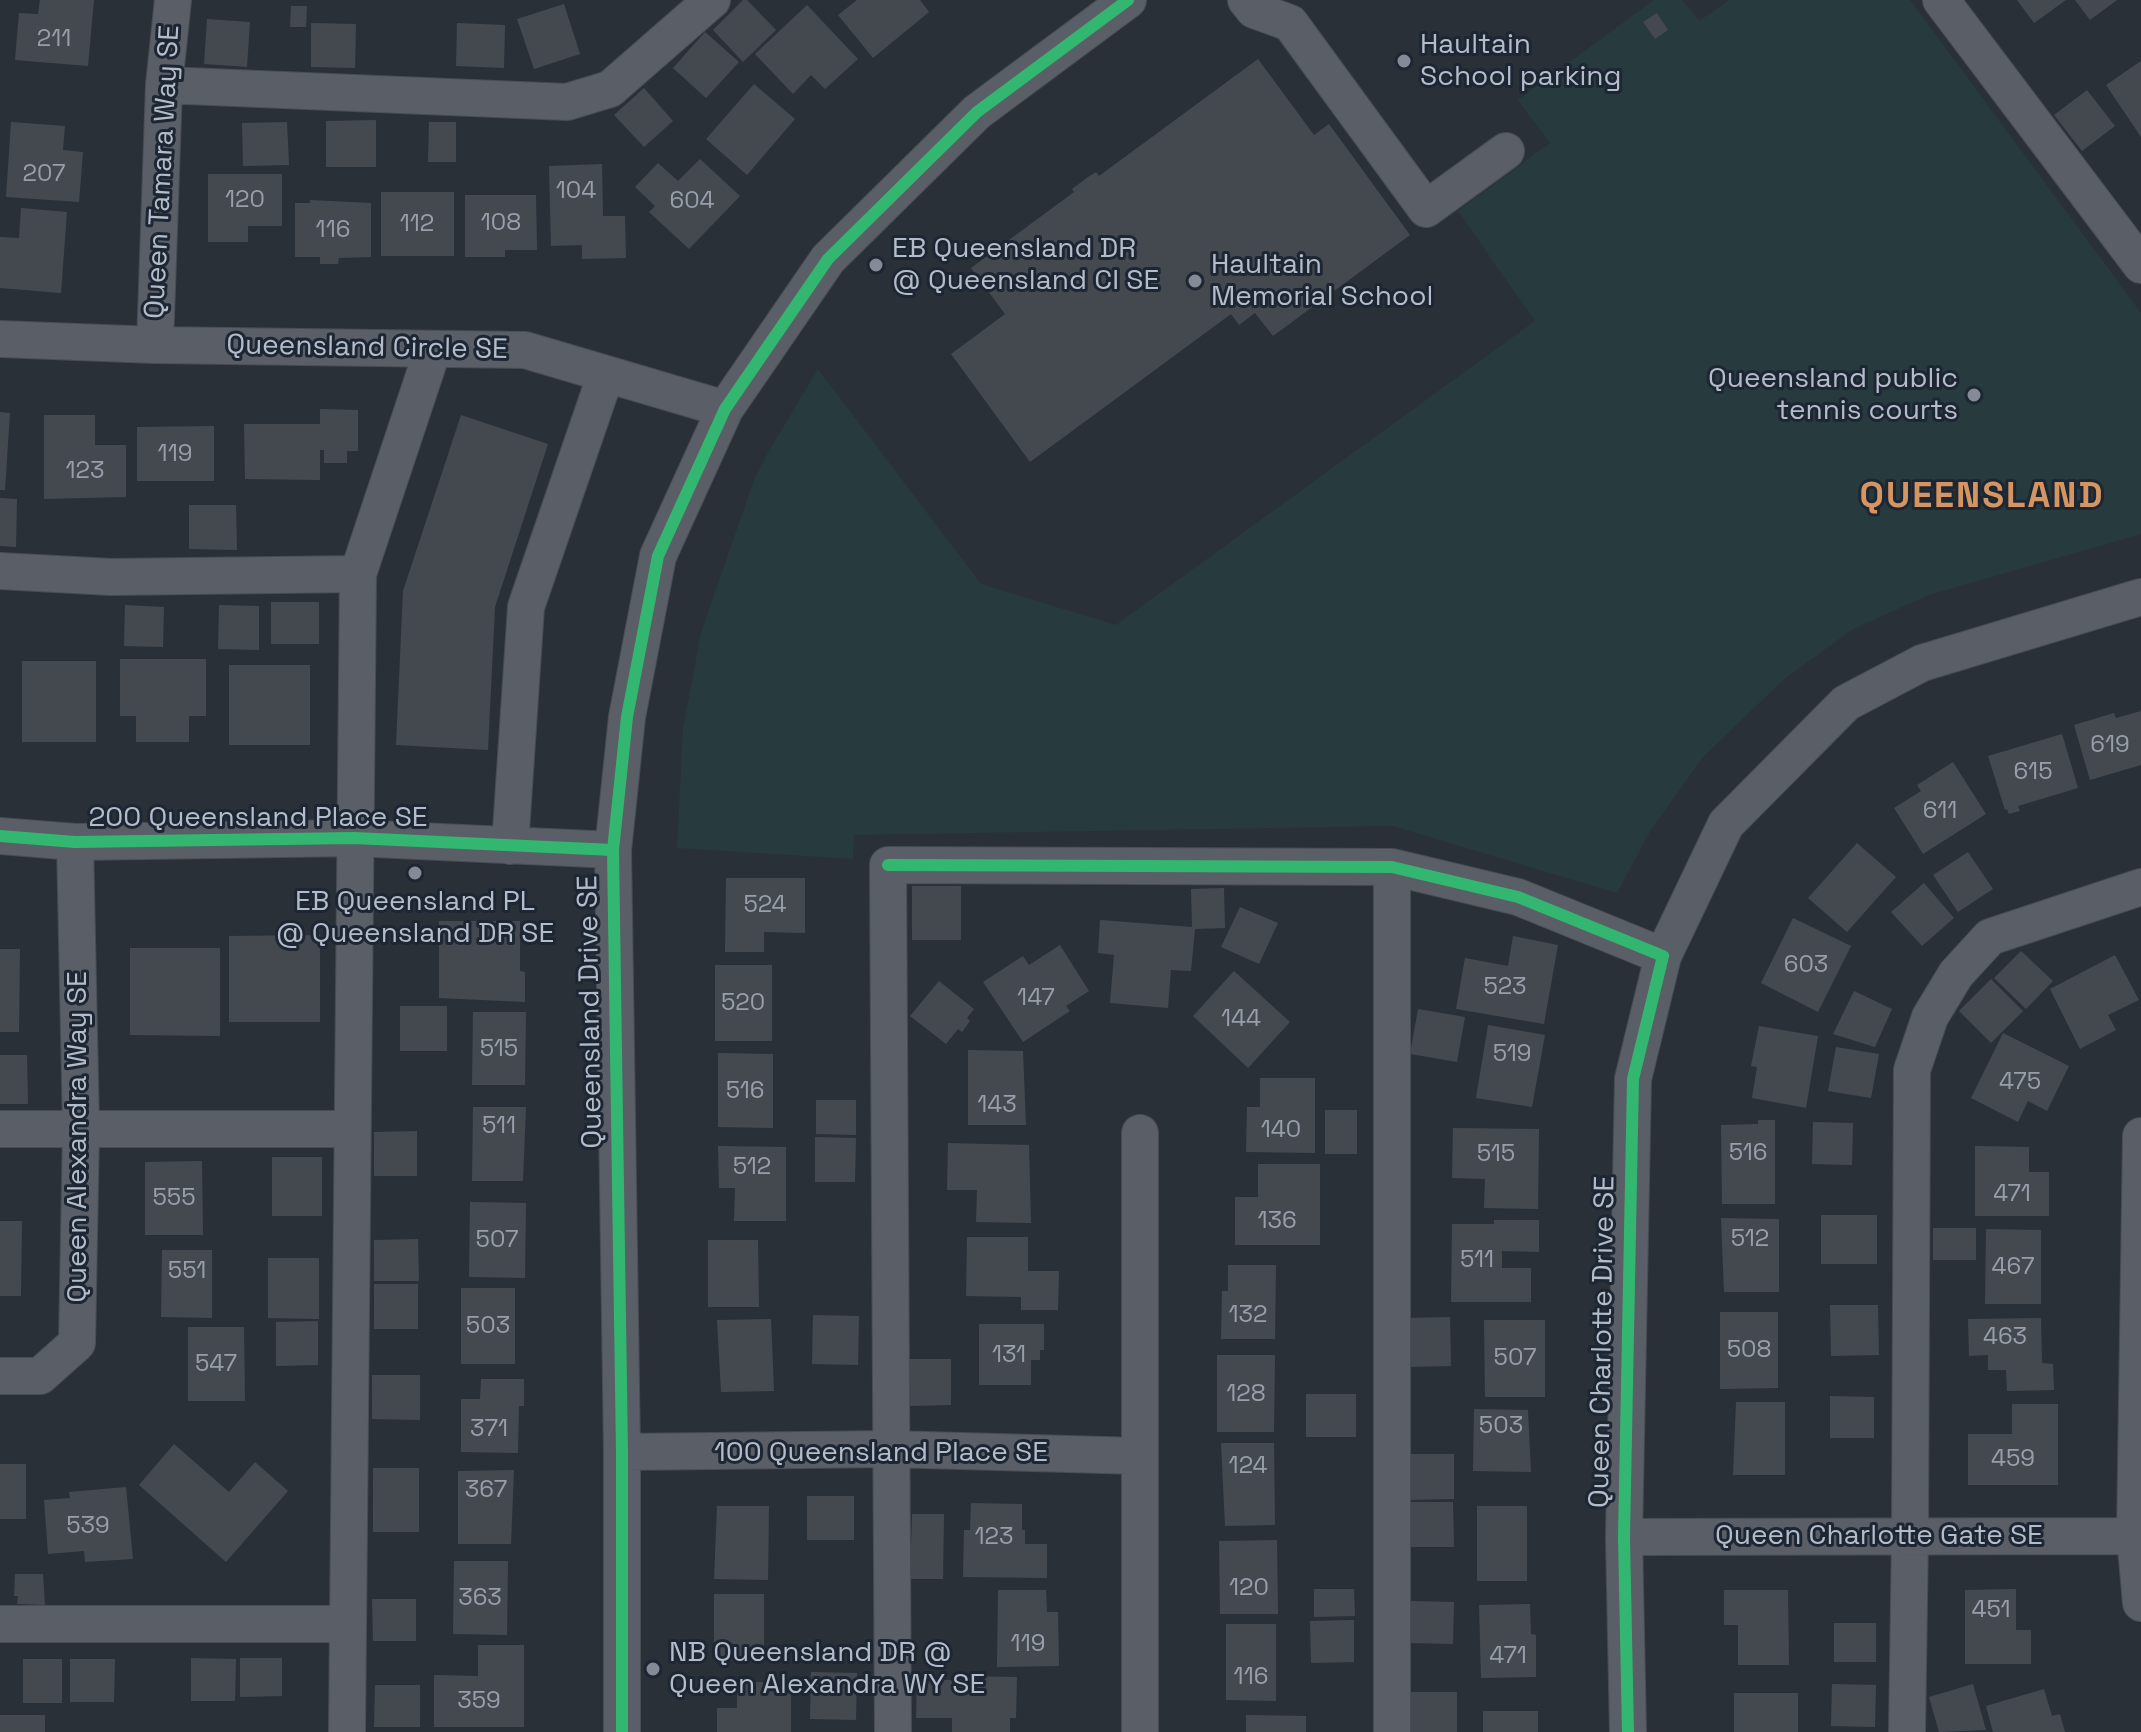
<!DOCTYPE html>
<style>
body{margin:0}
canvas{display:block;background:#2a3038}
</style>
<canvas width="2141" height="1732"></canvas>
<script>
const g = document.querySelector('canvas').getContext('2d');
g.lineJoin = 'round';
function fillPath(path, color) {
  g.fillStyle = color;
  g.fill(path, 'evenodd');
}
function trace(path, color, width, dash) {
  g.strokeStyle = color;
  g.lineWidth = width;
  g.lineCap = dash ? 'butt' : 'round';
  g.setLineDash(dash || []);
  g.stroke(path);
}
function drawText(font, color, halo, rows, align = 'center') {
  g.font = font + ' "Space Grotesk",sans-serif';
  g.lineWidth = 6;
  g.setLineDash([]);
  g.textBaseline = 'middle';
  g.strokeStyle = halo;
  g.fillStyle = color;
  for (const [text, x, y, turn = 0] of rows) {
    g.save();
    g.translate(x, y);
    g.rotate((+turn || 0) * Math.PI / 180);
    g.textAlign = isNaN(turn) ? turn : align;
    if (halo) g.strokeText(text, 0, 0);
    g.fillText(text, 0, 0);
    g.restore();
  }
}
const green = new Path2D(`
 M1654 0H1682L1699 21 1730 0H1910L2141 313V534L1929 595 1853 629 1784 679 1702 758 1649 833 1617 893 1393 826 854 835 853 859 677 848 683 729 701 633 754 480 769 451 818 369 981 584 1116 625 1535 321 1458 211 1550 143 1518 100Z`);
const building = new Path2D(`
 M40 0H94L88 66 15 60 19 13 38 14Z
 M743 0H747L776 30 743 62 713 30Z
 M857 0H920L929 12 873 58 838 15Z
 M2017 0H2066L2034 23Z
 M2075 0H2117L2090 20Z
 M564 4 580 54 534 69 517 19Z
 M807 5 858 59 825 89 811 75 793 94 755 54Z
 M291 6H307L306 27H290Z
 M1657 13 1668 30 1655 39 1643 22Z
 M207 19 250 22 247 67 204 64Z
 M311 23 356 24 355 68 311 67Z
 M457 23 505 25 504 68 456 66Z
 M705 32 739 62 706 98 673 68Z
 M1258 59 1314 135 1329 124 1410 235 1273 336 1255 313 1239 325 1231 314 1030 462 951 354 1005 314 971 268 1074 192 1072 189 1088 177 1096 172 1099 176Z
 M2141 61V137L2106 85Z
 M754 84 795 119 747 175 706 139Z
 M644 88 673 121 644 147 614 115Z
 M2087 90 2115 126 2082 151 2054 115Z
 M376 120V167H326V121Z
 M11 122 65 126 63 150 83 152 79 202 6 197Z
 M287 122 289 165 243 166 242 123Z
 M429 122H456V162H428Z
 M700 159 740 196 689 249 649 212 655 206 635 187 658 163 678 181Z
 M602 164 603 216H625L626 258 582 259V245L551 246 549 166Z
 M208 174H282V226H248V242H208Z
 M381 192H454V256H381Z
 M465 195H536L537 250H505V257H465Z
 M310 200 371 203V257L339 258 338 264H320V257H295V203H310Z
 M21 208 67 212 61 293 0 288V237L19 238Z
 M320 409 358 410V451H347V463H324V450H320V480L245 479 244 424H320Z
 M0 412 10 413 5 490H0Z
 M44 415H95V445H126V497L44 499Z
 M461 415 548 444 495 607 488 750 396 745 403 591Z
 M214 426V481H137V427Z
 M0 498 17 499 16 547 0 546Z
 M189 505H236L237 550 189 549Z
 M271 602H319V644H271Z
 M125 605 164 607 163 647 124 646Z
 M219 605 259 606V650L218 649Z
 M120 659H206V716H189V742H136V716H120Z
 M22 661H96V742H22Z
 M229 665H310V745H229Z
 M2141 711V765L2090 780 2074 725 2114 713 2116 718Z
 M2062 734 2078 788 2018 806 2020 811 2009 814 2007 809 2005 810 1988 756Z
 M1953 762 1986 814 1923 854 1894 808 1921 791 1917 785Z
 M1857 843 1896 877 1847 932 1808 898Z
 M1968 852 1993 889 1958 912 1933 875Z
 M726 878H805V933L764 932V952H725Z
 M1924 883 1954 918 1922 946 1891 912Z
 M912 886H961V940H912Z
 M1224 888 1225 928 1195 929 1191 971 1171 970 1168 1008 1110 1003 1114 955 1098 953 1100 920 1192 927 1191 889Z
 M1240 907 1278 923 1259 964 1221 947Z
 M1793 918 1851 946 1818 1012 1761 983Z
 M439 921H520V971L525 972V1002L439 998Z
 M320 935V1022H229V936Z
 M1513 936 1558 945 1544 1024 1456 1009 1465 958 1508 966Z
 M1060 945 1089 991 1066 1006 1070 1011 1023 1042 983 982 1023 956 1029 965Z
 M130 948H220V1036L130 1035Z
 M0 949H20L19 1032H0Z
 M2021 951 2053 981 2026 1009 1994 978Z
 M2115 955 2139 1000 2108 1015 2116 1030 2080 1049 2050 989Z
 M715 965H772V1041H715Z
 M1234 971 1290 1022 1248 1068 1193 1016Z
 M1991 979 2023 1011 1991 1043 1959 1011Z
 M939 981 974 1009 967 1018 970 1021 962 1032 958 1029 946 1044 910 1016Z
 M1854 991 1892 1009 1875 1047 1833 1034Z
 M400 1006H447V1051H400Z
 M1418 1009 1465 1017 1457 1062 1410 1054Z
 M473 1012H526L525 1085H472Z
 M1488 1025 1545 1035 1532 1107 1476 1098Z
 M1759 1026 1818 1036 1806 1108 1752 1098 1757 1067 1751 1066Z
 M2003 1033 2069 1066 2047 1111 2028 1101 2018 1122 1971 1098Z
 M1836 1047 1879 1054 1871 1098 1828 1091Z
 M968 1050 1023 1051 1026 1125H968Z
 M718 1053 773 1054V1128L718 1127Z
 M0 1055H27L28 1104H0Z
 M1260 1078H1315V1153L1246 1152 1247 1107H1260Z
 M816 1100H856V1135L816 1134Z
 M473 1107H526L523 1181H472Z
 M1325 1110H1357V1154H1325Z
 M1758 1120H1775V1204H1722L1721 1125 1758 1124Z
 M1813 1122 1853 1123 1852 1165 1812 1164Z
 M1453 1128 1539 1129 1538 1209 1484 1208 1485 1179 1452 1178Z
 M417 1131V1176H374V1132Z
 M815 1137 856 1138 855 1182H815Z
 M948 1143 1029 1145 1031 1223 976 1222 977 1190H947Z
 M718 1146 786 1147V1221H734L735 1188H719Z
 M1975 1146 2029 1147V1172H2049V1216H1975Z
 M272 1157H322V1216H272Z
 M202 1161 203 1235H145V1162Z
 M1258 1164H1320V1245H1235V1197H1258Z
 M470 1202 526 1203 525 1278 469 1277Z
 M1821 1215H1877V1264H1821Z
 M1721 1218 1779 1219V1292H1724Z
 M1494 1220H1539V1252L1502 1251V1268H1531V1302H1451L1452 1224H1494Z
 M0 1221H22L21 1296H0Z
 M1933 1228H1976V1260H1933Z
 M1986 1229 2041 1230V1304H1985Z
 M967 1237H1028V1271H1059L1058 1310H1021V1297L966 1296Z
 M418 1239 419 1281H374V1240Z
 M708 1240H758L759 1307H708Z
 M162 1250H212V1318L161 1317Z
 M268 1258H319V1319L268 1318Z
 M1228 1265H1276L1275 1339H1221L1222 1291H1228Z
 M374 1284H418V1329H374Z
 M461 1288H515V1364H461Z
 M1830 1305H1878L1879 1355 1831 1356Z
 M1720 1312H1778V1388L1720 1389Z
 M813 1315 859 1316 858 1365 812 1364Z
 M1450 1317 1451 1366 1406 1367V1318Z
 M2041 1318 2042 1363 2053 1364 2054 1390 2007 1391 2006 1370H1988V1355L1969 1356 1968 1319Z
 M771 1319 774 1391 721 1392 717 1320Z
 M1484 1320H1545V1397H1485Z
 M318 1321V1365L276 1366V1322Z
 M979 1324H1044V1350H1040V1360H1031V1385H979Z
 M188 1327H244L245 1401H188Z
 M1217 1355H1275L1274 1432H1217Z
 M907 1359H951V1405L908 1406Z
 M372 1375H420V1420L372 1419Z
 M481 1379H524V1406H519L518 1453 461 1452V1399H480Z
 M1306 1394H1356V1437H1306Z
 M1830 1396 1874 1397V1438H1830Z
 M1736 1402H1785V1475H1733Z
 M2012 1404H2058V1485H1968V1434H2012Z
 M1474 1409 1528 1410 1531 1472 1473 1471Z
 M1221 1443H1274L1275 1525 1225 1526Z
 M174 1444 229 1492 255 1462 288 1491 226 1562 139 1485Z
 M1408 1454H1454V1499L1408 1500Z
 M0 1464H26V1519H0Z
 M373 1468H419V1532H373Z
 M514 1470 511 1544H458V1471Z
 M126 1487 133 1559 85 1562 84 1551 48 1554 44 1500 70 1498 69 1492Z
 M807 1496H854V1540H807Z
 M1408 1502H1453L1454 1547H1408Z
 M971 1503 1022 1504V1530H1025V1544H1047V1578L963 1577 964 1530H970Z
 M717 1506H769L768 1580 714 1579Z
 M1477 1506H1527V1581H1477Z
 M912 1514H944L943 1579H910Z
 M1277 1540 1278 1614H1220L1219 1541Z
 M454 1561H508L507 1635 453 1634Z
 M15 1574H43L45 1605 17 1604 18 1596H14Z
 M1314 1589H1354L1355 1616 1314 1617Z
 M2016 1589V1630H2031V1664H1965V1590Z
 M998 1590H1046L1047 1612H1058L1059 1666 997 1667Z
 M1724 1590H1788L1789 1665H1738V1625H1724Z
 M714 1594H764V1660L714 1661Z
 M372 1599H416V1641H373Z
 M1411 1601 1454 1602 1453 1644 1410 1643Z
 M1530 1604 1531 1634 1536 1635V1677L1481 1678 1479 1605Z
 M1354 1620V1662L1311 1663 1310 1621Z
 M1834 1623H1876V1662H1834Z
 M1226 1624H1276V1701L1226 1700Z
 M478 1645H524V1727H434V1675L478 1676Z
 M191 1658 236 1659 235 1701H191Z
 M240 1658H282V1696L240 1697Z
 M23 1659H62V1703H23Z
 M70 1659H115L114 1702H70Z
 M811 1672 857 1673 856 1720 810 1719Z
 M952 1676 1017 1677 1016 1718H1010V1732H952V1718H916L917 1680H952Z
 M737 1682H791V1732H717V1708H737Z
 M1832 1684 1876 1685 1875 1727 1831 1726Z
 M1973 1684 1986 1730 1939 1732 1929 1697Z
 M375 1685H420V1727H374Z
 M2044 1689 2052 1716 2060 1714 2065 1732H1993L1986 1706Z
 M1409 1692H1457V1732H1409Z
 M1734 1693H1798V1732H1734Z
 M1483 1711H1538V1732H1483Z
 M0 1715H45V1732H0Z
 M1246 1715 1306 1716V1732H1246Z`);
const minor = new Path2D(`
 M1246 0 1254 10 1290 23 1426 209 1506 151
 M1941 0 2141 265
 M164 85 567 102 610 89 712 0
 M0 339 155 345 525 350 725 409
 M155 345 164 85 173 0
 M0 571 111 577 358 574
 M0 836 75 842 354 838 613 850
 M510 846 526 607 606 374
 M1392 867V1732
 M0 1129H352
 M2141 1136 2135 1536 2141 1603
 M0 1376H40L77 1343 81 1129 75 842
 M622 1452 890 1449 1139 1456
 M1624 1537 2135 1536
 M0 1624H348
 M347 1732 358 574 433 349
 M622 1732V1452L613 850 627 717 658 556 725 409 828 259 977 112 1128 0
 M893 1732 888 865 1392 867 1518 897 1663 956
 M1140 1732V1133
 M1628 1732 1624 1537 1633 1079 1663 956 1726 824 1846 703 1922 663 2141 597
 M1907 1732 1910 1536 1912 1070 1930 1017 1956 974 1990 937 2141 887`);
const cycleway = new Path2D(`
 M0 836 75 842 354 838 613 850
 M888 865 1392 867 1518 897 1663 956 1633 1079 1624 1537 1628 1732
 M622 1732V1452L613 850 627 717 658 556 725 409 828 259 977 112 1128 0`);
const markers = [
 [1404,61,8,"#848b96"],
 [876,265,8,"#848b96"],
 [1195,281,8,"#848b96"],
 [1974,395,8,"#848b96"],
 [415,873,8,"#848b96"],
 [653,1669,8,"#848b96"]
];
const numberNames = [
 ["211",54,39],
 ["207",44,174],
 ["104",576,191],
 ["120",245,200],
 ["604",692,201],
 ["108",501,223],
 ["112",417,224],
 ["116",333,230],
 ["119",175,454],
 ["123",85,471],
 ["619",2110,745],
 ["615",2033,772],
 ["611",1940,811],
 ["524",765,905],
 ["603",1806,965],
 ["523",1505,987],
 ["147",1036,998],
 ["520",743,1003],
 ["144",1241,1019],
 ["515",499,1049],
 ["519",1512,1054],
 ["475",2020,1082],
 ["516",745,1091],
 ["143",997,1105],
 ["511",499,1126],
 ["140",1281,1130],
 ["516",1748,1153],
 ["515",1496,1154],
 ["512",752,1167],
 ["471",2012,1194],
 ["555",174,1198],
 ["136",1277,1221],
 ["512",1750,1239],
 ["507",497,1240],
 ["511",1477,1260],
 ["467",2013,1267],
 ["551",187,1271],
 ["132",1248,1315],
 ["503",488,1326],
 ["463",2005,1337],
 ["508",1749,1350],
 ["131",1009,1355],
 ["507",1515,1358],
 ["547",216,1364],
 ["128",1246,1394],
 ["503",1501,1426],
 ["371",489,1429],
 ["459",2013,1459],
 ["124",1248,1466],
 ["367",486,1490],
 ["539",88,1526],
 ["123",994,1537],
 ["120",1249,1588],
 ["363",480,1598],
 ["451",1991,1610],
 ["119",1028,1644],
 ["471",1508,1656],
 ["116",1251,1677],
 ["359",479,1701]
];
const poiNames = [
 ["Haultain",1420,45],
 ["School parking",1420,77],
 ["EB Queensland DR",892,249],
 ["@ Queensland CI SE",892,281],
 ["Haultain",1211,265],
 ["Memorial School",1211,297],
 ["Queensland public",1958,379,"right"],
 ["tennis courts",1958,411,"right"],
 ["EB Queensland PL",415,902,"center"],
 ["@ Queensland DR SE",415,934,"center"],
 ["NB Queensland DR @",669,1653],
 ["Queen Alexandra WY SE",669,1685]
];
const streetNames = [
 ["Queen Tamara Way SE",163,172,-87],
 ["Queensland Circle SE",367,348,1],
 ["200 Queensland Place SE",258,818],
 ["Queensland Drive SE",591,1012,-91],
 ["Queen Alexandra Way SE",78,1137,-90],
 ["Queen Charlotte Drive SE",1603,1342,-89],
 ["100 Queensland Place SE",881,1453],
 ["Queen Charlotte Gate SE",1879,1536]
];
const districtNames = [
 ["QUEENSLAND",1982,497]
];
fillPath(green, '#273a3e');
fillPath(building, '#444950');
trace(minor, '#484c53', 38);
trace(minor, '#5a5e66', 36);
trace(cycleway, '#33b770', 12);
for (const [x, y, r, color] of markers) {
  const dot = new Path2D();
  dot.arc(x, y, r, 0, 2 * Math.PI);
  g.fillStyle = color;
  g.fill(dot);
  trace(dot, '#1d2633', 3);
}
drawText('24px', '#989fab', null, numberNames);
drawText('28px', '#b4bcc9', '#1d2633', poiNames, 'left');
drawText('28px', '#b4bcc9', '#1d2633', streetNames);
g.letterSpacing = '2px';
drawText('bold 36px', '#d59563', '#1d2633', districtNames);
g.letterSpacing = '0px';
</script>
